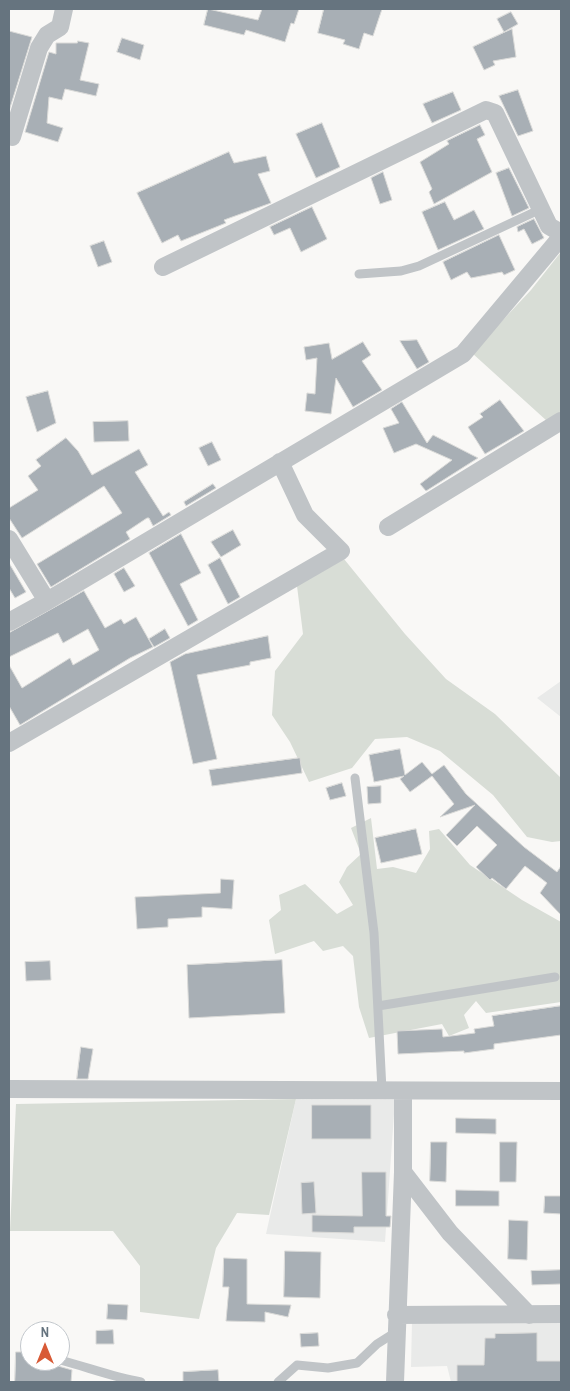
<!DOCTYPE html>
<style>
body{margin:0}
#map{position:relative;width:570px;height:1391px;overflow:hidden;background:#f9f8f6;font-family:"Archivo Narrow",sans-serif}
canvas{display:block}
.frame{position:absolute;inset:0;border:10px solid #66747f;pointer-events:none}
.north{position:absolute;left:20px;top:1321px;width:50px;height:50px;box-sizing:border-box;background:#fff;border:1px solid #c2c7cc;border-radius:50%;rotate:0deg;font-size:14px;font-weight:700;line-height:20px;text-align:center;color:#66747f}
.north::after{content:'';display:block;margin:auto;width:18px;height:22px;background:#d85a36;clip-path:polygon(50% 0,100% 100%,50% 72%,0 100%)}
</style>
<div id="map">
<canvas width="570" height="1391"></canvas>
<div class="frame"></div>
<div class="north">N</div>
</div>
<script>
const g = document.querySelector('canvas').getContext('2d');
g.lineJoin = 'round';
function fillPath(path, color) {
  g.fillStyle = color;
  g.fill(path, 'evenodd');
}
function trace(path, color, width, dash) {
  g.strokeStyle = color;
  g.lineWidth = width;
  g.lineCap = dash ? 'butt' : 'round';
  g.setLineDash(dash || []);
  g.stroke(path);
}
const built = new Path2D(`
 M561 681V717L537 698Z
 M296 1099 395 1100 385 1242 266 1234Z
 M412 1322 561 1323V1382H451L447 1366 411 1367Z`);
const green = new Path2D(`
 M561 252V412L547 421 472 353 531 290Z
 M344 559 405 634 446 679 495 714 561 778V841L552 842 527 837 493 795 440 751 407 737 375 739 352 768 309 782 290 742 272 715 275 671 303 634 297 586Z
 M371 818 377 869 393 867 416 873 430 849 429 831 439 829 470 865 522 900 561 922V1002L486 1013 476 1001 464 1015 469 1028 449 1036 442 1024 369 1038 359 1007 353 956 343 946 323 951 314 941 275 954 269 920 281 910 279 895 305 884 337 914 353 905 339 882 347 867 361 854 351 828Z
 M296 1099 269 1215 237 1213 216 1248 199 1319 140 1312V1266L113 1231H10L16 1104Z`);
const building = new Path2D(`
 M208 9 258 20 262 9H299L294 24 291 23 285 42 246 30 244 35 204 25Z
 M324 9H382L373 36 364 33 359 49 343 44 345 40 318 33Z
 M511 12 518 24 504 32 497 19Z
 M512 29 516 57 493 61 495 65 484 70 473 47Z
 M9 31 32 37 9 111Z
 M122 38 144 45 140 60 117 52Z
 M78 41 89 43 80 80 99 84 96 96 65 89 62 100 49 97 47 123 63 128 58 142 25 132 49 52 56 54V43H77Z
 M518 90 533 131 518 136 499 96Z
 M453 92 461 110 432 123 423 104Z
 M322 123 340 167 316 178 296 134Z
 M480 125 485 135 477 139 492 172 434 204 429 192 432 189 420 162 449 144 447 141Z
 M229 152 234 163 266 156 270 171 258 174 271 203 224 220 226 223 181 241 178 235 162 243 137 193Z
 M509 168 529 208 512 216 496 173Z
 M383 172 392 200 380 204 371 178Z
 M445 202 454 220 474 210 484 229 438 250 422 212Z
 M312 207 327 239 301 252 290 228 274 235 270 227Z
 M534 219 544 238 532 244 524 229 518 232 517 227Z
 M499 235 515 270 504 275 502 272 471 278 467 272 451 280 443 262Z
 M104 241 112 262 98 267 90 246Z
 M417 340 429 362 417 369 400 341Z
 M363 342 371 355 362 361 382 390 353 407 336 378 331 414 305 411 307 393 315 394 317 358 306 360 304 347 329 343 332 359Z
 M48 391 56 423 37 432 26 397Z
 M500 400 524 431 485 454 468 427 483 417 480 414Z
 M402 402 427 443 433 435 478 458 426 491 420 484 452 460 416 444 394 453 383 428 399 423 391 409Z
 M128 421 129 441 94 442 93 422Z
 M66 438 78 451 92 475 139 449 148 465 135 472 163 516 169 512 171 515 153 526 149 518H147L126 532 130 539 51 587 37 564 122 513 104 486 22 538 9 518V508L38 490 28 476 41 466 36 460Z
 M212 442 221 460 208 466 199 448Z
 M213 484 216 488 186 506 184 502Z
 M233 530 241 545 221 557 211 542Z
 M181 534 201 573 180 584 198 620 188 626 149 553Z
 M220 558 240 597 228 604 208 565Z
 M9 563 26 592 15 598 9 588Z
 M124 568 135 586 124 592 114 574Z
 M84 591 105 628 121 619 124 624 136 617 153 647 130 658 20 725 9 706V665L22 688 70 658 73 665 99 650 88 629 63 643 58 633 9 657V633Z
 M165 629 170 638 154 647 149 639Z
 M268 636 271 658 250 662V665L197 675 217 759 193 764 170 662 185 654Z
 M400 749 405 775 422 762 432 774 444 765 466 794 524 847 557 872 561 866V915L540 893 547 883 525 866 506 889 492 878 490 880 476 867 497 845 477 826 457 846 446 835 475 805 440 817 454 804 432 776 410 792 400 779 404 776 374 782 369 755Z
 M300 758 302 773 212 786 209 770Z
 M342 783 346 796 330 800 326 788Z
 M381 786V803L368 804 367 787Z
 M416 829 422 854 381 863 375 838Z
 M221 879 234 880 232 909 202 907V917L168 919V927L137 929 135 897 220 893Z
 M282 960 285 1013 189 1018 187 965Z
 M50 961 51 980 26 981 25 962Z
 M561 1006V1035L494 1044V1049L464 1053V1051L398 1054 397 1031 442 1029 443 1037 475 1033 474 1029 494 1026 492 1016Z
 M81 1047 93 1049 88 1079H77Z
 M312 1105H371V1139H312Z
 M456 1118 496 1119V1134L456 1133Z
 M431 1142H447L446 1182 430 1181Z
 M500 1142H517L516 1182H500Z
 M362 1172H386V1216H391L390 1227H354V1233L312 1232V1215L362 1216Z
 M314 1182 316 1213 302 1214 301 1183Z
 M456 1190 499 1191V1206H456Z
 M545 1196H561V1214L544 1213Z
 M509 1220 528 1221 527 1260 508 1259Z
 M285 1251 321 1252 320 1298 284 1297Z
 M224 1258 247 1259V1304L291 1305 288 1317 265 1312V1322L226 1321 229 1287H223Z
 M561 1270V1284L532 1285 531 1271Z
 M108 1304 128 1305 127 1320 107 1319Z
 M113 1330 114 1344H96V1331Z
 M318 1333 319 1346 301 1347 300 1334Z
 M537 1333V1361H561V1382H457V1365H484L485 1338H495V1334Z
 M16 1352H30V1361H54L58 1366 72 1370 71 1382H15Z
 M218 1370 219 1382H183V1372Z`);
const lane = new Path2D(`
 M359 274 401 271 419 266 541 209
 M355 778 374 933 382 1090
 M378 1006 555 977
 M60 1360C87 1367 113 1377 141 1382
 M278 1382 297 1365 328 1368 357 1363 377 1344 396 1332`);
const street = new Path2D(`
 M12 137 39 48 47 35 60 27 64 9
 M163 267 486 110 495 113 549 226 561 233
 M388 527 561 421
 M9 539 47 601 9 622
 M47 601 463 354 561 237
 M9 743 341 551 305 515 280 462
 M9 1089 561 1091
 M403 1172 450 1233 529 1315
 M396 1315 561 1314
 M395 1382 403 1172V1091`);
fillPath(built, '#e9eae9');
fillPath(green, '#d8ddd6');
fillPath(building, '#a8afb5');
trace(building, '#dadad8', 1);
trace(lane, '#c0c4c7', 9);
trace(street, '#c0c4c7', 18);
</script>
